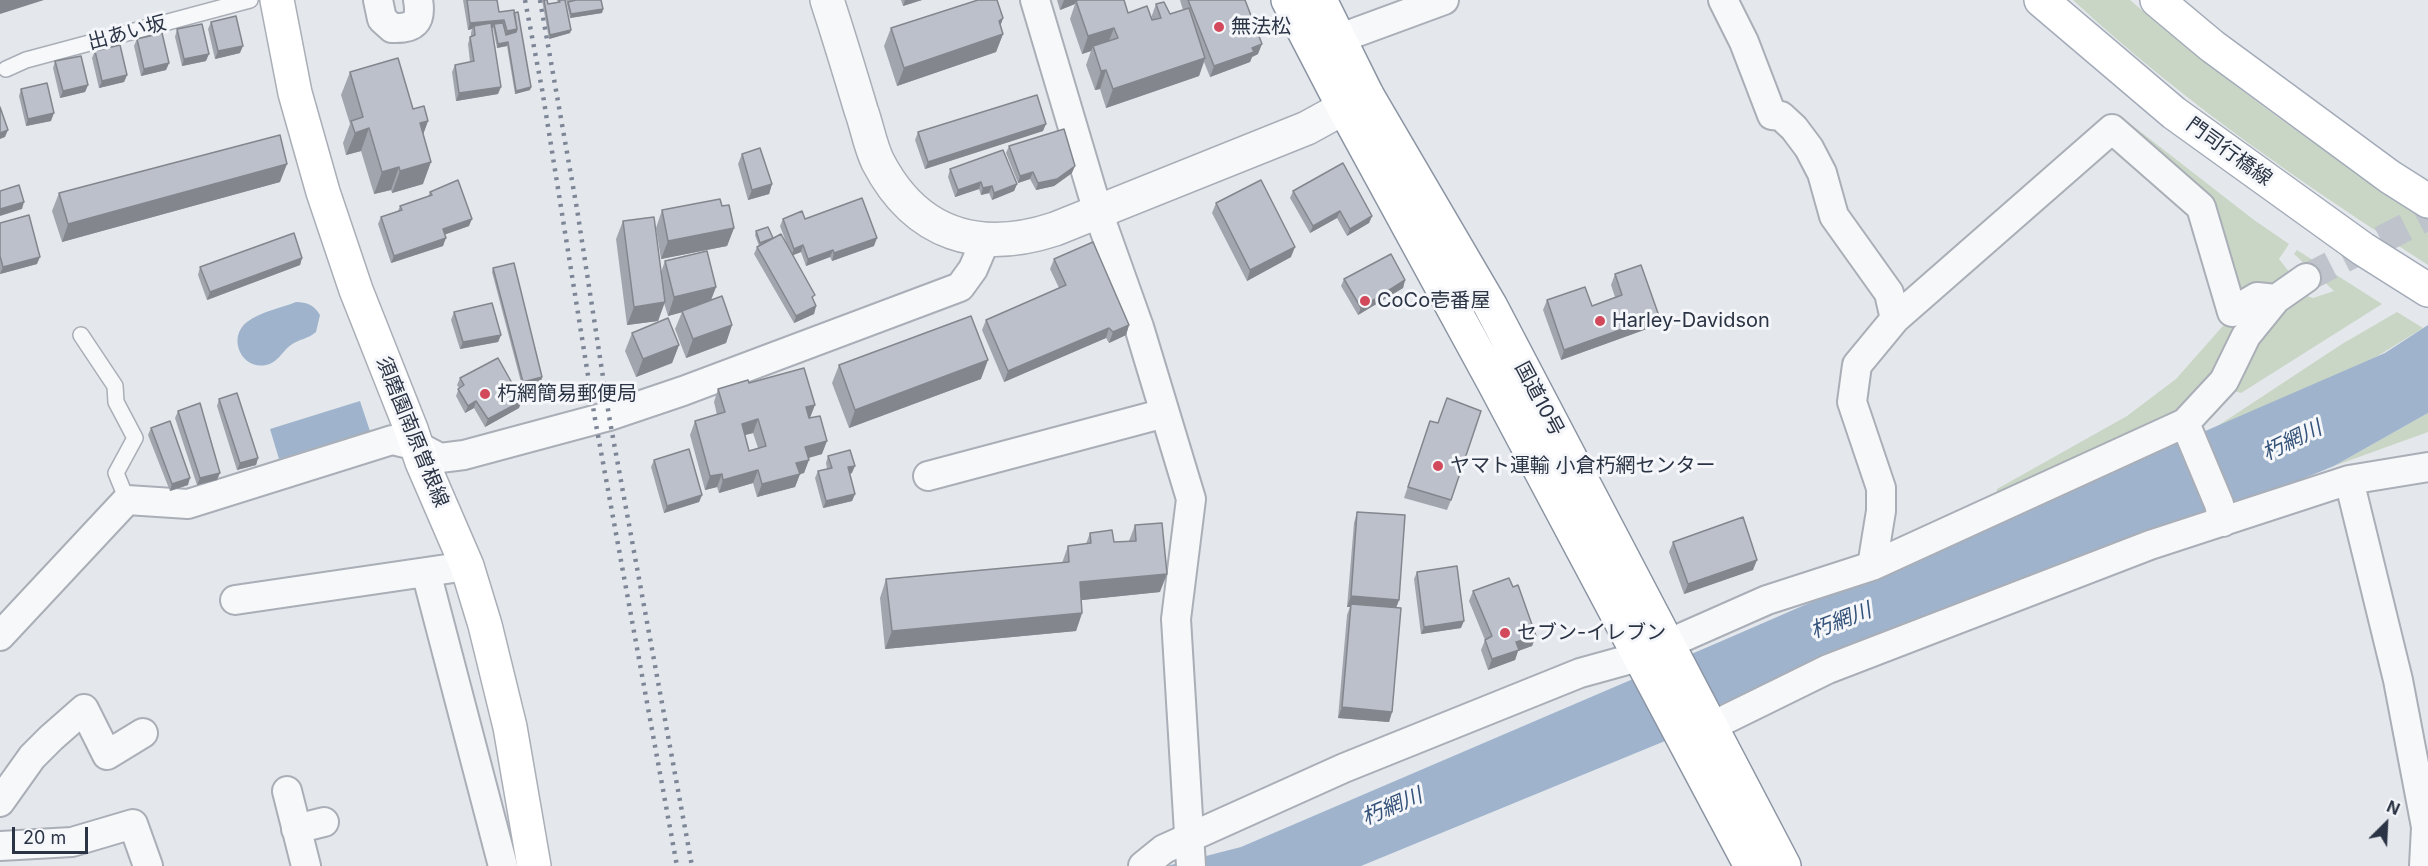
<!DOCTYPE html>
<meta charset="utf-8">
<style>
body{margin:0}
#map{position:relative;width:2428px;height:866px;overflow:hidden;background:#e4e7ec;font-family:Inter,sans-serif}
canvas{display:block}
.north{position:absolute;left:2356px;top:794px;width:60px;height:60px;-webkit-text-stroke:4px #f4f6f9;paint-order:stroke;rotate:24deg;font-size:16px;font-weight:700;line-height:24px;text-align:center;color:#2b3445}
.north::after{content:'';display:block;margin:auto;width:21px;height:27px;background:#2b3445;clip-path:polygon(50% 0,100% 100%,50% 72%,0 100%)}
.scale{position:absolute;left:12px;top:827px;width:76px;height:27px;box-sizing:border-box;border:3px solid #2b3445;border-top:0;padding-left:8px;font-size:18px;line-height:21px;white-space:nowrap;color:#2b3445;-webkit-text-stroke:4px #f4f6f9;paint-order:stroke}
</style>
<div id="map">
<canvas width="2428" height="866"></canvas>
<div class="north">N</div>
<div class="scale">20 m</div>
</div>
<script>
const g = document.querySelector('canvas').getContext('2d');
g.lineJoin = 'round';
function fillPath(path, color) {
  g.fillStyle = color;
  g.fill(path, 'evenodd');
}
function trace(path, color, width, dash) {
  g.strokeStyle = color;
  g.lineWidth = width;
  g.lineCap = dash ? 'butt' : 'round';
  g.setLineDash(dash || []);
  g.stroke(path);
}
function drawText(font, color, halo, rows, align = 'center') {
  g.font = font + ' Inter,"Noto Sans JP",sans-serif';
  g.lineWidth = 6;
  g.setLineDash([]);
  g.textBaseline = 'middle';
  g.strokeStyle = halo;
  g.fillStyle = color;
  for (const [text, x, y, turn = 0] of rows) {
    g.save();
    g.translate(x, y);
    g.rotate((+turn || 0) * Math.PI / 180);
    g.textAlign = isNaN(turn) ? turn : align;
    if (halo) g.strokeText(text, 0, 0);
    g.fillText(text, 0, 0);
    g.restore();
  }
}
const green = new Path2D(`
 M2073 0H2130C2224 82 2325 152 2428 221V265C2305 185 2181 101 2073 0Z
 M2119 115 2254 220 2289 244 2279 259 2289 272 2233 307 2205 204 2117 117Z
 M2297 250 2382 304 2241 393 2234 391C2241 376 2246 358 2255 344 2267 325 2289 308 2307 296L2313 298 2334 291 2294 254Z
 M2259 300 2235 329 2211 375 2198 392 2171 416 1994 503 1997 489 2127 416 2176 379 2229 319Z
 M2397 312 2423 328 2376 357 2213 429 2342 344Z
 M2428 413V432L2334 466Z`);
const water = new Path2D(`
 M296 302C307 302 314 305 320 315L316 332C308 339 299 339 291 345 283 350 278 363 266 365 241 370 227 337 247 322 260 312 281 308 296 302Z
 M2428 325V413L2334 466 1361 866H1167L1241 847 1724 640 2385 353Z
 M360 401 370 431 279 459 270 429Z`);
const minorTunnel = new Path2D(`
 M2306 278 2428 216`);
const service = new Path2D(`
 M6 69 26 60 250 0
 M81 335 115 386 116 402 135 438 116 473 127 500`);
const minor = new Path2D(`
 M378 0 382 19 392 28C414 29 422 22 418 0
 M1035 0 1098 212 1139 327 1191 499 1176 619 1191 866
 M1723 0 1744 42 1772 115 1781 116 1794 128 1809 148 1822 173 1834 216 1889 293 1895 319 1857 365 1852 402 1881 488V511L1872 566
 M1338 39 1444 0
 M1895 319 2112 129 2201 207 2232 312 2257 297 2276 299
 M2185 423 2219 504 2223 522
 M928 476 1165 413
 M2349 480 2398 680 2426 827 2424 866
 M426 572 503 866
 M235 600 467 566
 M0 636 127 500 188 504 392 440 417 446 440 458 464 455 609 416 683 391 960 287 973 269 985 241
 M1710 727 1828 669 2150 545 2349 480 2428 467
 M287 791 306 866
 M0 802 32 757 51 738 84 709 107 755 143 733
 M296 829 324 822
 M0 846 72 842 133 824 148 866
 M1143 866 1164 849 1344 768 1580 673 1638 657 1767 600 1872 566 2185 423 2224 381 2246 336 2276 299 2306 278`);
const tertiary = new Path2D(`
 M827 0C839 37 850 73 861 110 867 126 870 146 878 162 916 235 979 254 1055 229L1307 128 1367 95`);
const secondary = new Path2D(`
 M277 0 295 93 323 192 356 290 411 429 422 462 467 566 485 625 510 727 534 866`);
const primary = new Path2D(`
 M2041 0 2174 113 2363 249 2428 290
 M2157 0 2212 46 2390 177 2428 201`);
const trunk = new Path2D(`
 M1288 0 1344 108 1493 381 1751 866
 M1320 0 1367 95 1490 305 1784 866`);
const rail = new Path2D(`
 M525 0 542 89 595 419 677 866
 M540 0 577 209 609 416 692 866`);
const wall = new Path2D(`
 M463 0H497L499 12 514 10 531 87 530 90 515 94 507 46 497 48 493 28H492L498 94 456 101 452 72 455 65 470 62 468 44 470 37 471 36V33L472 29 468 30Z
 M542 0H547L548 4 558 3 557 0H565L571 30 570 33 549 39Z
 M566 0H601L603 9 602 13 570 18Z
 M901 0H922L903 6Z
 M1057 0H1124L1128 13 1151 18 1156 4 1170 14 1183 10 1180 0H1245L1258 54 1252 57 1250 62 1210 77 1204 62 1199 76 1106 108 1100 89 1095 90 1086 65 1091 51 1082 54 1070 19 1075 4 1060 10Z
 M1003 18 1000 26 1003 34 996 52 897 86 884 46 891 28Z
 M211 22 240 53 215 59 208 29Z
 M177 29 206 61 182 66 175 37Z
 M137 39 169 63 166 70 141 76 134 46Z
 M95 51 127 75 124 82 99 88 92 58Z
 M55 61 88 85 85 92 60 98 53 68Z
 M350 72 413 109 428 121 423 134V184L392 193 391 190 374 194 361 151 346 155 343 143 350 124 341 95Z
 M21 89 51 121 26 126 19 96Z
 M1043 131 925 169 915 140 918 132Z
 M1009 146 1072 173 1054 186 1036 190 1030 179 1018 183 1006 153Z
 M742 154 772 184 769 194 748 200 738 164Z
 M950 169 1017 184 1014 191 992 200 989 193 981 195 979 189 955 197 948 177Z
 M280 182 62 242 52 211 59 193Z
 M1293 191 1372 216 1369 223 1347 236 1337 218 1310 233 1290 198Z
 M430 192 469 226 445 234 443 246 391 263 378 224 381 217 398 211 400 206 428 197Z
 M1216 203 1291 257 1247 281 1212 213Z
 M722 206 734 228 727 246 661 259 656 228 662 210Z
 M783 219H805L874 246 832 261 830 257 806 266 801 252 793 255 816 306 814 314 794 323 754 254 757 247 759 246 755 235 756 231 787 245 780 226Z
 M623 221 661 272 665 261 716 287 711 300 732 325 726 343 686 358 675 329 682 312 668 316 664 303 658 321 627 325 616 239Z
 M0 223 37 264 0 274Z
 M302 258 300 265 207 300 198 275 200 267Z
 M1054 259 1129 325 1126 335 1109 343 1106 338 1004 382 982 330 986 320 1059 288 1050 269Z
 M493 268 542 377 541 381 522 386 492 272Z
 M1615 274 1655 326 1561 360 1543 310 1547 300 1592 306 1615 297 1611 285Z
 M1344 279 1405 280 1403 288 1358 315 1341 286Z
 M454 312 501 335 498 342 460 349 451 320Z
 M632 333 679 345 672 363 636 377 625 351Z
 M839 365 981 379 849 428 832 383Z
 M460 378 519 408 485 427 474 408 465 413 456 396 459 388 457 385Z
 M749 383 810 418 822 454 809 458 804 473 800 474 795 487 757 497 753 483 719 493 717 487 705 490 690 435 695 421 717 415 714 402 718 389ZM753 433 758 448 749 451 745 435Z
 M219 399 258 458 256 465 237 470 217 406Z
 M178 411 217 480 197 485 175 418Z
 M1438 423 1451 500 1447 510 1404 498 1426 432Z
 M151 428 188 485 170 491 148 435Z
 M828 456 852 473 849 474 855 494 852 501 823 508 815 478 818 471 827 469 826 463Z
 M654 460 702 495 699 502 664 513 651 467Z
 M1357 512 1399 600 1396 607 1392 712 1389 722 1338 718 1347 615 1350 607H1347L1354 523Z
 M1135 525 1160 592 1081 600 1082 613 1076 631 885 649 880 598 886 579 1062 563 1068 546 1086 544 1090 533 1114 542 1129 541Z
 M1673 542 1753 570 1684 594 1669 552Z
 M1417 572 1461 628 1421 634 1414 579Z
 M1473 591 1536 636 1532 646 1518 651 1515 660 1488 670 1481 650 1485 640 1469 601Z`);
const shadedWall = new Path2D(`
 M0 0H44L0 14Z
 M905 0H922L903 6Z
 M1064 0H1086L1076 1 1075 4 1060 10Z
 M603 9 602 13 570 18 571 14Z
 M1003 18 997 36 1003 34 996 52 897 86 904 68 999 21Z
 M504 20 502 27 494 24 493 28 474 29V26L472 29 468 30 470 23Z
 M1114 28 1107 46H1093L1091 51 1082 54 1088 36Z
 M517 29 515 36 504 38 507 31Z
 M571 30 570 33 549 39 550 35Z
 M508 42 507 46 497 48 498 44Z
 M1262 44 1258 54 1252 57 1250 62 1210 77 1214 66Z
 M243 46 240 53 215 59 218 51Z
 M209 54 206 61 182 66 184 59Z
 M1205 58 1199 76 1106 108 1113 89Z
 M169 63 166 70 141 76 144 69Z
 M1106 70 1100 89 1095 90 1101 71Z
 M127 75 124 82 99 88 102 81Z
 M88 85 85 92 60 98 63 91Z
 M501 87 498 94 456 101 459 93Z
 M531 87 530 90 515 94 516 91Z
 M54 113 51 121 26 126 28 119Z
 M428 121 420 143V123Z
 M1046 124 1043 131 925 169 928 162Z
 M369 128 361 151 346 155 355 133Z
 M8 130 5 137 0 139V133Z
 M431 162 423 184 392 193 400 171Z
 M287 164 280 182 62 242 68 224Z
 M1075 166 1072 173 1054 186 1036 190 1038 183Z
 M399 167 391 190 374 194 382 172Z
 M1033 172 1030 179 1018 183 1020 176Z
 M981 182 979 189 955 197 958 190Z
 M772 184 769 194 748 200 752 190Z
 M1017 184 1014 191 992 200 994 193Z
 M992 186 989 193 981 195 983 188Z
 M24 202 22 209 0 216V209Z
 M1340 211 1337 218 1310 233 1313 226Z
 M1372 216 1369 223 1347 236 1350 229Z
 M472 219 469 226 441 236 443 229Z
 M734 228 727 246 661 259 668 241Z
 M446 238 443 246 391 263 394 256Z
 M877 238 874 246 832 261 834 253Z
 M803 245 801 252 791 256 794 249Z
 M1295 247 1291 257 1247 281 1250 270Z
 M833 250 830 257 806 266 808 259Z
 M40 257 37 264 0 274 3 267Z
 M302 258 300 265 207 300 210 292Z
 M1405 280 1403 288 1358 315 1361 308Z
 M716 287 709 305 668 316 674 297Z
 M665 302 658 321 627 325 634 307Z
 M816 306 814 314 794 323 796 316Z
 M1659 316 1655 326 1561 360 1564 350Z
 M732 325 726 343 686 358 693 339Z
 M1129 325 1126 335 1109 343 1113 332Z
 M1109 328 1106 338 1004 382 1008 371Z
 M501 335 498 342 460 349 463 342Z
 M679 345 672 363 636 377 643 359Z
 M988 360 981 379 849 428 855 410Z
 M542 377 541 381 522 386 523 382Z
 M476 401 474 408 465 413 468 406Z
 M522 401 519 408 485 427 488 419Z
 M815 405 810 418 801 421 806 407Z
 M758 419 753 433 737 437 742 424Z
 M827 441 822 454 800 460 805 447Z
 M258 458 256 465 237 470 240 463Z
 M809 460 804 473 800 474 795 487 757 497 762 484 796 463Z
 M855 466 852 473 845 475 848 467Z
 M758 470 753 483 719 493 723 480Z
 M220 473 217 480 197 485 200 478Z
 M722 474 717 487 705 490 710 476Z
 M190 478 188 485 170 491 172 484Z
 M855 494 852 501 823 508 826 501Z
 M702 495 699 502 664 513 667 506Z
 M1757 560 1753 570 1684 594 1688 584Z
 M1167 574 1160 592 1073 601 1080 582Z
 M1351 596 1399 600 1395 611 1351 604 1350 607H1347Z
 M1082 613 1076 631 885 649 892 631Z
 M1464 621 1461 628 1421 634 1424 627Z
 M1536 636 1532 646 1518 651 1515 660 1488 670 1492 659 1516 642Z
 M1342 707 1392 712 1389 722 1338 718Z`);
const building = new Path2D(`
 M467 0H497L499 12 514 10 517 29 507 31 504 20 470 23Z
 M544 0H547L548 4 560 2 559 0H565L571 30 550 35Z
 M576 0H601L603 9 571 14 568 2Z
 M978 0H997L1003 18 999 21 1003 34 904 68 891 28Z
 M1078 0H1124L1128 13 1147 6 1152 20 1161 18 1156 4 1164 2 1170 14 1189 8 1205 58 1113 89 1106 70 1101 71 1093 46 1118 38 1114 28 1088 36 1076 1Z
 M1188 0H1245L1262 44 1252 48 1254 52 1214 66Z
 M518 12 531 87 516 91 508 42 498 44 494 24 503 23 506 35 516 32 517 29 514 13Z
 M236 16 243 46 218 51 211 22Z
 M491 23 501 87 459 93 455 65 474 61 470 37 475 35 474 26Z
 M202 24 209 54 184 59 177 29Z
 M162 33 169 63 144 69 137 39Z
 M120 45 127 75 102 81 95 51Z
 M81 56 88 85 63 91 55 61Z
 M398 58 413 109 424 106 428 121 420 123 431 162 400 171 399 167 382 172 369 128 355 133 351 121 363 117 350 72Z
 M47 83 54 113 28 119 21 89Z
 M1037 95 1046 124 928 162 918 132Z
 M0 107 8 130 0 133Z
 M1064 129 1075 166 1057 179 1038 183 1033 172 1020 176 1009 146Z
 M280 135 287 164 68 224 59 193Z
 M760 148 772 184 752 190 742 154Z
 M1003 150 1017 184 994 193 992 186 983 188 981 182 958 190 950 169Z
 M1343 163 1372 216 1350 229 1340 211 1313 226 1293 191Z
 M458 180 472 219 443 229 446 238 394 256 381 217 402 210 400 206 432 195 430 192Z
 M1261 180 1295 247 1250 270 1216 203Z
 M19 185 24 202 0 209V191Z
 M862 198 877 238 834 253 833 250 808 259 803 245 794 249 783 219 802 211 805 219Z
 M720 199 722 206 729 205 734 228 668 241 662 210Z
 M29 215 40 257 3 267 0 256V223Z
 M654 217 665 302 634 307 623 221Z
 M768 227 773 238 760 243 756 231Z
 M294 233 302 258 210 292 200 267Z
 M781 234 815 295 812 297 816 306 796 316 757 247Z
 M1093 242 1129 325 1113 332 1109 328 1008 371 986 320 1066 285 1054 259Z
 M707 251 716 287 674 297 665 261Z
 M1391 254 1405 280 1361 308 1344 279Z
 M514 263 542 377 523 382 493 268Z
 M1641 265 1659 316 1564 350 1547 300 1585 287 1592 306 1622 295 1615 274Z
 M722 296 732 325 693 339 682 311Z
 M492 303 501 335 463 342 454 312Z
 M971 316 988 360 855 410 839 365Z
 M668 318 679 345 643 359 632 333Z
 M498 358 522 401 488 419 476 401 468 406 458 389 464 385 460 378Z
 M804 368 815 405 806 407 809 418 820 416 827 441 805 447 809 460 796 463 800 474 762 484 758 470 723 480 722 474 710 476 695 421 725 412 718 389 748 380 749 383ZM758 419 766 446 749 451 742 424Z
 M237 393 258 458 240 463 219 399Z
 M1447 398 1481 411 1451 500 1408 487 1430 421 1438 423Z
 M200 403 220 473 200 478 178 411Z
 M170 421 190 478 172 484 151 428Z
 M689 449 702 495 667 506 654 460Z
 M850 450 855 466 848 467 855 494 826 501 818 471 832 468 828 456Z
 M1357 512 1405 515 1399 600 1351 596Z
 M1743 517 1757 560 1688 584 1673 542Z
 M1162 523 1167 574 1080 582 1082 613 892 631 886 579 1069 562 1068 546 1091 543 1090 533 1112 530 1114 542 1136 541 1135 525Z
 M1457 566 1464 621 1424 627 1417 572Z
 M1509 578 1513 587 1518 585 1536 636 1516 642 1519 650 1492 659 1485 640 1492 636 1473 591Z
 M1351 604 1401 608 1392 712 1342 707Z`);
const markers = [
 [1219,27,6,"#d1495b"],
 [1365,301,6,"#d1495b"],
 [1600,321,6,"#d1495b"],
 [485,394,6,"#d1495b"],
 [1438,466,6,"#d1495b"],
 [1505,633,6,"#d1495b"]
];
const poiNames = [
 ["無法松",1231,27],
 ["CoCo壱番屋",1377,301],
 ["Harley-Davidson",1612,321],
 ["朽網簡易郵便局",497,394],
 ["ヤマト運輸 小倉朽網センター",1450,466],
 ["セブン-イレブン",1517,633]
];
const streetNames = [
 ["出あい坂",127,33,-15],
 ["門司行橋線",2229,152,36],
 ["国道10号",1539,399,62],
 ["須磨園南原曽根線",412,432,68]
];
const waterNames = [
 ["朽網川",2292,441,-26],
 ["朽網川",1841,621,-21],
 ["朽網川",1392,807,-23]
];
fillPath(green, '#c9d6c5');
fillPath(water, '#9fb4cc');
trace(minorTunnel, '#bfc3cb', 28, [28, 14]);
trace(service, '#a9aeb7', 18);
trace(minor, '#a9aeb7', 32);
trace(tertiary, '#a9aeb7', 36);
trace(secondary, '#a9aeb7', 36);
trace(primary, '#a3abb8', 36);
trace(trunk, '#8b94a3', 36);
trace(service, '#f7f8fa', 15);
trace(minor, '#f7f8fa', 28);
trace(tertiary, '#f7f8fa', 33);
trace(secondary, '#fff', 33);
trace(primary, '#fff', 33);
trace(trunk, '#fff', 33);
trace(rail, '#7d8696', 4.5, [3, 6]);
fillPath(wall, '#a1a5ae');
fillPath(shadedWall, '#83868d');
fillPath(building, '#bbc0ca');
trace(building, '#83868d', 1.5);
for (const [x, y, r, color] of markers) {
  const dot = new Path2D();
  dot.arc(x, y, r, 0, 2 * Math.PI);
  g.fillStyle = color;
  g.fill(dot);
  trace(dot, '#f4f6f9', 2);
}
drawText('20px', '#2b3445', '#f4f6f9', poiNames, 'left');
drawText('20px', '#2b3445', '#f4f6f9', streetNames);
drawText('italic 21px', '#34527a', '#f4f6f9', waterNames);
</script>
